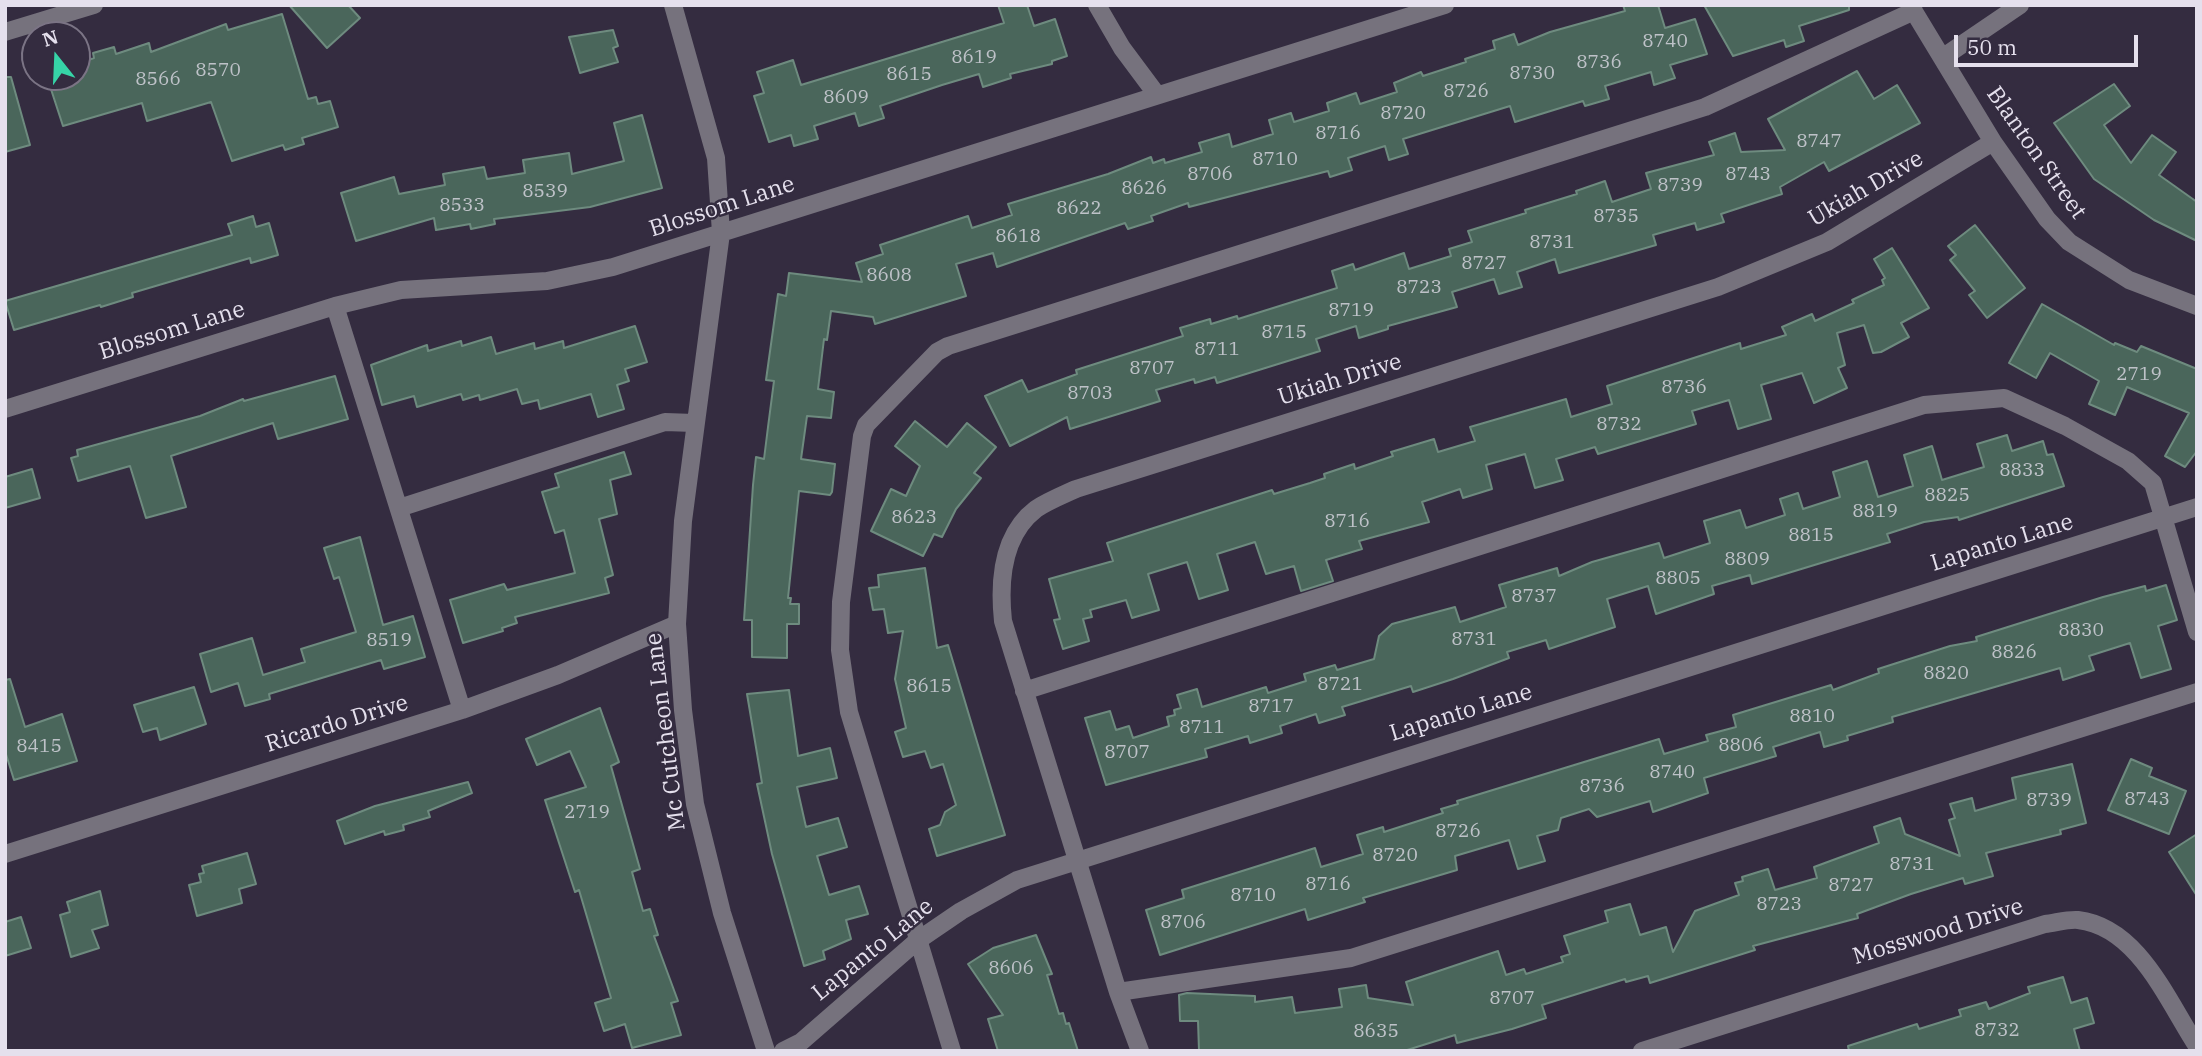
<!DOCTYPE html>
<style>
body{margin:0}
#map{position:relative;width:2202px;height:1056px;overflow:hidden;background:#342c40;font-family:"IBM Plex Serif",serif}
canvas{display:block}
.frame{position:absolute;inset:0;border:7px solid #e5e0ed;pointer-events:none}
.north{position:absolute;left:21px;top:21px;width:70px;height:70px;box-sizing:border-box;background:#342c40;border:2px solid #7b7485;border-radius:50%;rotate:342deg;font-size:19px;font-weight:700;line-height:28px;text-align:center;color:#e5e0ed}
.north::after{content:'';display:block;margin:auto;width:24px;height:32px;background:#36d4a7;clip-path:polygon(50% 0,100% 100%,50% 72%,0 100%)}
.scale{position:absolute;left:1954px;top:35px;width:184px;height:32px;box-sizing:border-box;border:4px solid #e5e0ed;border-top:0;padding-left:9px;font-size:21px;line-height:24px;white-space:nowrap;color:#e5e0ed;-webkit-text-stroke:5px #342c40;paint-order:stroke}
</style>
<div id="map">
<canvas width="2202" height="1056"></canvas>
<div class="frame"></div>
<div class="north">N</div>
<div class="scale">50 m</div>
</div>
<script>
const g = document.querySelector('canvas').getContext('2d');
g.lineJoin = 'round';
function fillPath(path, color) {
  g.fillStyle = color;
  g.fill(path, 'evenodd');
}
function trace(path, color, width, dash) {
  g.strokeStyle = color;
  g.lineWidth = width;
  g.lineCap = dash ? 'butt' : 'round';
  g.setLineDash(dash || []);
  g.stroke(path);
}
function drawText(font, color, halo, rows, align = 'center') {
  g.font = font + ' "IBM Plex Serif",serif';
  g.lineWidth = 5;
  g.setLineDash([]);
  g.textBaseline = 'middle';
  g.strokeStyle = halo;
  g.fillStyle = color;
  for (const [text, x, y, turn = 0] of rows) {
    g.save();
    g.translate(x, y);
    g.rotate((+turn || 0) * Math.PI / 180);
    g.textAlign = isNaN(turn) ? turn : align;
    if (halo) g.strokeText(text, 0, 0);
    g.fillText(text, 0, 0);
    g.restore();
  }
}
const building = new Path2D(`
 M289 5H348L360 18 327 48Z
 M998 5H1027L1034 26 1055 19 1067 56 1052 61V64L1010 74 1011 78 983 87 979 74 942 85 880 106 884 118 859 126 855 113 814 126 818 139 794 146 791 135 769 142 754 96 764 93 757 72 793 60 801 85 1004 23Z
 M1623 5H1658L1665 28 1695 19 1707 54 1670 65 1675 78 1654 85 1651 72 1605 86 1609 99 1585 106 1583 101 1515 122 1510 106 1403 139 1408 154 1389 160 1385 146 1348 158 1352 170 1330 177 1328 171 1189 207 1188 203 1151 216 1153 221 1128 229 1125 223 997 267 993 253 956 264 966 296 875 324 873 317 831 311 827 340 824 339 818 389 834 392 831 418 807 416 801 459 835 464 832 492 830 495 799 491 788 598H791L790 604H799V624H787V658L752 657V620H744L753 485 756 457 764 459 768 427 774 381 766 380 778 294 786 296 789 273 862 282 856 263 883 254 880 245 968 216 972 228 1012 215 1008 204 1108 174 1151 157 1153 163 1164 159 1165 163 1202 152 1199 143 1229 134 1232 147 1273 134 1269 120 1291 113 1294 122 1329 111 1327 103 1356 93 1360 104 1397 92 1394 83 1421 72 1423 76 1466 62 1465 59 1495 49 1493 41 1514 34 1518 45 1550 32 1625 11Z
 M1704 5H1849V10L1799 26 1804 41 1786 47 1784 40 1733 56Z
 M282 14 308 99 316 97 318 104 330 101 338 127 302 138 304 144 285 150 283 145 232 161 211 102 147 121 142 103 63 126 47 77H77V64L94 58 93 53 114 47 116 54 149 43 151 52 226 24 228 30Z
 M613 30 618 46 613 48 618 62 580 73 569 37Z
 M1857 71 1874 99 1897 85 1920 123 1829 171 1824 162 1780 187 1782 194 1721 214 1724 222 1697 230 1695 223 1653 235 1656 245 1559 273 1555 259 1517 272 1522 287 1499 294 1494 279 1452 292 1457 307 1388 326V329L1359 338 1356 326 1316 339 1320 351 1217 383 1215 377 1195 383 1194 379 1156 390 1160 401 1070 429 1067 417 1010 446 985 396 1022 380 1028 392 1077 374 1076 370 1183 336 1180 328 1210 319 1211 324 1237 316 1238 319 1337 288 1332 271 1353 264 1355 270 1404 253 1409 269 1451 256 1449 249 1472 242 1468 231 1526 213 1525 210 1577 194 1576 191 1605 181 1612 202 1651 189 1646 173 1714 155 1709 142 1735 133 1741 152 1785 150 1768 119Z
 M5 77H11L30 145 5 152Z
 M2114 84 2130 106 2104 125 2131 163 2152 135 2176 152 2159 175 2197 202V241L2154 220 2094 179 2054 123Z
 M642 115 662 188 590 207 494 219 495 224 471 229 470 224 436 230 434 218 356 241 341 193 394 177 399 194 445 185 443 174 484 167 487 179 525 173 523 160 569 153 572 174 624 161 614 123Z
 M253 216 256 227 269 223 278 255 251 263 250 258 132 293 133 297 101 307 100 305 14 330 5 301 232 235 228 224Z
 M1975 225 2025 288 1987 318 1969 295 1975 291 1950 260 1956 255 1948 246Z
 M1892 248 1929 308 1901 323 1909 337 1881 352 1873 353 1864 325 1837 333 1845 365 1838 368 1847 388 1814 403 1802 373 1761 385 1771 419 1738 429 1729 400 1692 411 1696 424 1598 454 1595 447 1556 459 1563 480 1535 488 1525 454 1486 465 1492 489 1463 498 1460 489 1422 502 1429 522 1359 541 1362 549 1326 560 1333 581 1301 591 1294 566 1266 574 1255 542 1217 554 1228 590 1199 599 1187 562 1148 574 1159 610 1132 618 1126 600 1090 610 1092 617 1083 619 1089 641 1063 649 1054 620 1060 619 1049 579 1113 561 1107 543 1272 490 1274 494 1310 483 1325 478 1324 474 1354 464 1355 469 1393 456 1391 452 1434 439 1438 452 1475 441 1470 427 1566 399 1571 417 1612 404 1607 386 1740 343 1741 349 1786 335 1782 327 1812 314 1815 321 1854 303 1852 300 1884 285 1882 280 1885 278 1874 259Z
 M2042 304 2114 345 2115 343 2137 352 2141 346 2197 369V451L2185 467 2165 456 2189 413 2127 387 2115 415 2089 404 2099 381 2050 353 2036 378 2009 363Z
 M635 326 647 362 625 369 629 381 617 385 624 409 598 417 591 394 540 409 538 400 522 404 517 389 480 400 479 395 463 400 461 394 417 407 414 396 382 405 371 365 427 345 428 351 461 341 462 346 491 337 496 354 534 343 535 349 563 341 564 348Z
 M335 376 348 419 278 439 273 423 171 456 186 507 146 518 130 466 78 481 71 458 78 456 77 450 200 416 243 399 244 401Z
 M915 421 947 447 967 423 996 447 974 473 981 478 956 509 942 537 934 534 923 556 871 531 891 489 906 496 920 466 895 446Z
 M2007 435 2012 451 2043 441 2047 455 2053 454 2064 486 1959 520 1958 517 1924 522 1887 534 1890 542 1752 584 1750 575 1712 586 1714 594 1656 614 1648 586 1607 599 1615 627 1549 649 1546 640 1507 652 1509 658 1453 679 1413 692 1411 686 1342 707 1345 715 1319 723 1316 714 1280 726 1282 733 1250 743 1248 736 1205 749 1207 757 1106 785 1085 718 1110 711 1116 730 1129 726 1133 738 1169 726 1167 717 1175 715 1174 710 1181 708 1177 695 1197 689 1202 707 1266 687 1268 693 1306 681 1304 674 1335 665 1337 670 1374 659 1379 636 1392 624 1455 607 1460 622 1506 607 1499 585 1557 568 1559 576 1592 562 1659 543 1664 558 1710 543 1704 521 1740 510 1746 528 1785 515 1780 499 1798 493 1803 509 1840 497 1833 472 1867 461 1878 497 1913 486 1904 455 1932 446 1942 480 1984 467 1977 444Z
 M624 452 631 474 610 480 617 514 599 519 613 575 605 578 609 593 515 617 517 623 502 628 503 631 463 643 450 600 504 584 507 590 575 573 564 530 555 533 542 492 559 487 555 474Z
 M32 469 40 498 5 508V477Z
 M360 537 383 625 413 616 425 657 384 669 381 660 269 694 270 699 245 706 238 683 211 692 200 654 252 638 263 675 305 662 301 649 356 632 339 577 334 579 324 548Z
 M925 568 937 648 948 645 1005 835 937 856 929 829 940 825 945 812 956 805 943 764 931 768 925 751 903 757 895 732 906 728 895 679 903 631 888 633 884 609 873 610 869 588 879 587 878 575Z
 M2166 585 2177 620 2158 626 2171 669 2141 678 2130 643 2089 656 2094 670 2063 680 2060 668 1892 717 1893 722 1847 736 1848 740 1824 747 1820 732 1773 747 1776 756 1704 778 1708 793 1653 812 1650 801 1597 817 1589 809 1561 818 1558 830 1537 836 1545 861 1518 869 1509 840 1455 856 1457 870 1363 898 1365 902 1308 920 1305 909 1160 955 1146 910 1184 898 1182 890 1315 848 1321 867 1363 854 1357 835 1383 827 1384 832 1443 813 1441 809 1458 804 1457 801 1659 739 1664 754 1708 741 1706 735 1736 727 1733 715 1831 685 1833 690 1879 673 1878 669 1950 646 1977 641 1976 637 2103 597 2145 586 2146 591Z
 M10 679 25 727 62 714 77 761 14 780 5 751V680Z
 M194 687 206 724 160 740 157 728 143 732 134 705Z
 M789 690 798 756 830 748 837 778 797 787 806 827 838 818 847 847 817 856 829 895 859 886 868 914 846 920 851 939 823 951 825 959 804 966 772 854 757 784 762 783 747 694Z
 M600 708 619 762 611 766 640 869 632 872 643 911 650 909 658 935 654 936 678 1001 671 1003 681 1035 632 1048 625 1024 604 1031 595 1003 611 998 579 890 575 892 545 800 586 787 570 751 537 765 526 739Z
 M2131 759 2152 768 2149 776 2186 791 2169 834 2108 810Z
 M2072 764 2086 823 2060 830 2061 834 1986 853 1993 876 1965 884 1963 878 1911 894 1857 914 1858 918 1753 946 1755 950 1650 983 1648 976 1626 982 1625 979 1542 1005 1546 1018 1512 1029 1457 1043 1455 1035 1404 1051H1199L1198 1021H1180L1179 995 1187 993 1255 996V1002L1292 997 1295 1013 1342 1007 1339 989 1366 985 1368 998 1413 1005 1406 982 1498 951 1506 975 1524 969 1526 974 1563 962 1561 957 1570 954 1564 936 1608 922 1605 911 1630 904 1640 935 1666 927 1673 952 1695 911 1739 895 1735 883 1743 881 1742 877 1768 869 1775 890 1817 878 1814 867 1879 843 1874 827 1900 818 1905 834 1960 856 1949 820 1955 818 1950 804 1972 798 1975 811 2016 799 2012 778Z
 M468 782 472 793 428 811 430 817 403 825 404 830 385 835 384 831 345 844 337 821 375 806Z
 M2197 834V896L2169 852Z
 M247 853 256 884 239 889 242 903 197 916 189 885 201 882 199 874 204 873 202 866Z
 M100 891 108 925 92 930 99 948 71 957 60 915 70 912 67 902Z
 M21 917 31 948 5 956V922Z
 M1036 935 1052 974 1047 975 1059 1014 1063 1013 1066 1024 1069 1023 1078 1051H998L988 1019 1003 1015 968 964 993 948Z
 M2063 977 2071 1003 2087 998 2094 1023 2074 1029 2080 1051H1849L1848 1046 1917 1024 1919 1029 1961 1016 1959 1010 1986 1002 1989 1009 2030 993 2028 987Z`);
const minor = new Path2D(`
 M673 5 716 158 721 233 683 521 677 624 683 710 695 804 722 913 766 1051
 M1097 5 1122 48 1157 95
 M1910 5 1993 142 2047 219 2069 242 2129 280 2197 306
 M5 32 94 5
 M1942 58 2020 5
 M335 306 462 710
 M5 409 335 306 401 290 547 281 613 267 1445 5
 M399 508 665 422 694 423
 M1024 691 1924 405 2004 398 2065 426 2128 461 2153 483 2197 632
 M5 854 462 710 558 675 677 624
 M1118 992 1351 958 2197 692
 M783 1051 801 1042 917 941 961 911 1017 880 2197 507
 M952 1051 849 712 840 650 841 602 862 436 866 425 937 352 948 346 1705 107 1914 11
 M1140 1051 1118 992 1003 621C999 583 1002 535 1036 509 1048 501 1063 495 1076 489L1718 287 1827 242 1993 142
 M1642 1051 2045 924C2055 923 2068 919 2078 920 2138 927 2167 1000 2197 1046`);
const numberNames = [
 ["8740",1665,42],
 ["8619",974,58],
 ["8736",1599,63],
 ["8570",218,71],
 ["8730",1532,74],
 ["8615",909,75],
 ["8566",158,80],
 ["8726",1466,92],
 ["8609",846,98],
 ["8720",1403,114],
 ["8716",1338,134],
 ["8747",1819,142],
 ["8710",1275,160],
 ["8706",1210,175],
 ["8743",1748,175],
 ["8739",1680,186],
 ["8626",1144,189],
 ["8539",545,192],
 ["8533",462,206],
 ["8622",1079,209],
 ["8735",1616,217],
 ["8618",1018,237],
 ["8731",1552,243],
 ["8727",1484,264],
 ["8608",889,276],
 ["8723",1419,288],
 ["8719",1351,311],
 ["8715",1284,333],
 ["8711",1217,350],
 ["8707",1152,369],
 ["2719",2139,375],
 ["8736",1684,388],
 ["8703",1090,394],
 ["8732",1619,425],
 ["8833",2022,471],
 ["8825",1947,496],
 ["8819",1875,512],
 ["8623",914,518],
 ["8716",1347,522],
 ["8815",1811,536],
 ["8809",1747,560],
 ["8805",1678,579],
 ["8737",1534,597],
 ["8830",2081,631],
 ["8731",1474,640],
 ["8519",389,641],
 ["8826",2014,653],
 ["8820",1946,674],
 ["8721",1340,685],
 ["8615",929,687],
 ["8717",1271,707],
 ["8810",1812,717],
 ["8711",1202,728],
 ["8806",1741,746],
 ["8415",39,747],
 ["8707",1127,753],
 ["8740",1672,773],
 ["8736",1602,787],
 ["8743",2147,800],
 ["8739",2049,801],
 ["2719",587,813],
 ["8726",1458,832],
 ["8720",1395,856],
 ["8731",1912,865],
 ["8716",1328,885],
 ["8727",1851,886],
 ["8710",1253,896],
 ["8723",1779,905],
 ["8706",1183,923],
 ["8606",1011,969],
 ["8707",1512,999],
 ["8732",1997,1031],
 ["8635",1376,1032]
];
const streetNames = [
 ["Blanton Street",2036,153,55],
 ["Ukiah Drive",1866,189,-30],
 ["Blossom Lane",722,207,-18],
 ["Blossom Lane",172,331,-17],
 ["Ukiah Drive",1340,380,-17],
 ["Lapanto Lane",2002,543,-17],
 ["Lapanto Lane",1461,713,-17],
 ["Ricardo Drive",337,724,-17],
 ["Mc Cutcheon Lane",666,732,-97],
 ["Mosswood Drive",1938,932,-17],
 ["Lapanto Lane",873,950,-39]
];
fillPath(building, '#4a665b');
trace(building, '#6e8b7f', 2);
trace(minor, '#76727d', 18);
drawText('19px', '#bec2c8', null, numberNames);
drawText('23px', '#e5e0ed', '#342c40', streetNames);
</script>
